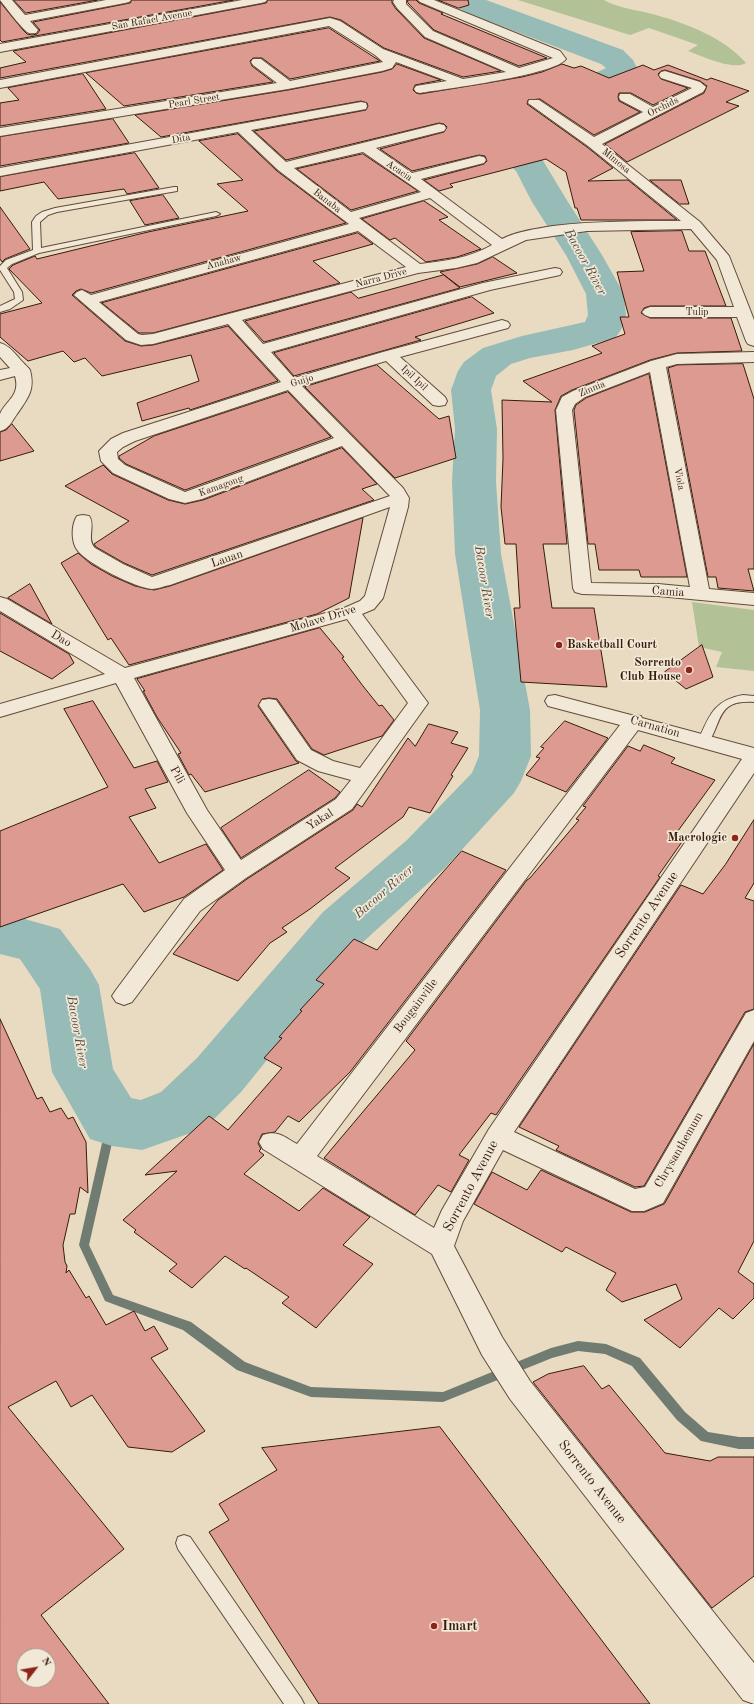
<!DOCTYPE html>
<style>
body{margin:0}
#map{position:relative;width:754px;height:1704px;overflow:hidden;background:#e9dbc1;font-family:"Old Standard TT",serif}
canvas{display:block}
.north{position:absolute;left:16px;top:1648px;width:40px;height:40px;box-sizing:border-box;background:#f1e8d7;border:1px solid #a69686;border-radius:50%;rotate:59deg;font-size:11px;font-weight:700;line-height:16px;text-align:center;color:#361b0c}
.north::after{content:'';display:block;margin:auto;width:14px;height:18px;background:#8f2418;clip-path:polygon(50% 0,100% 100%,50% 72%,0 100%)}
</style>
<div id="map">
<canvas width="754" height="1704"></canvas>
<div class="north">N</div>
</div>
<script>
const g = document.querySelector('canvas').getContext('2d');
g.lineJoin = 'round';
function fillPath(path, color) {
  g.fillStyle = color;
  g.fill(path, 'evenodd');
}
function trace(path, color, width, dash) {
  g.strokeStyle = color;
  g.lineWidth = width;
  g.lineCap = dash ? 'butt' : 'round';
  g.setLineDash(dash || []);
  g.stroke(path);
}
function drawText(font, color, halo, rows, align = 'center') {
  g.font = font + ' "Old Standard TT",serif';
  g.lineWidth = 3.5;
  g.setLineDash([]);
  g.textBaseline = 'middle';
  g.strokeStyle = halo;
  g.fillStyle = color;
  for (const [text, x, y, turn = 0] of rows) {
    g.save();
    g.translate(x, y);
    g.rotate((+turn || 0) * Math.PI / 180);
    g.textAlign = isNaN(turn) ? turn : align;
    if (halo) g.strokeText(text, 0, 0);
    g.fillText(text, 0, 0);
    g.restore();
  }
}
const green = new Path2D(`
 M518 0H604C618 8 632 9 648 13 681 21 724 37 746 63 733 71 702 56 688 51L698 45 649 28 630 35Z
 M692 602 754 610V671L716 667 722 652 699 647Z`);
const stream = new Path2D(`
 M112 1117 116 1118 117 1121 89 1245 113 1295 191 1322 245 1362 311 1387 443 1392 551 1348 578 1341 606 1344 640 1358 685 1412 708 1432 739 1437H754V1449H739L701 1441 677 1420 632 1366 605 1354 578 1351 552 1358 443 1402 311 1397 237 1370 183 1330 105 1301 79 1245 107 1121 108 1118Z`);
const river = new Path2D(`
 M450 0H486L623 50 633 60 637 68C635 72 632 78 629 81 613 95 550 99 531 94L526 87 531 80C555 74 583 81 606 68L601 64 467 13 455 6Z
 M469 107 481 110 516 134 542 159 568 202 602 255 624 294 626 315 621 330 615 338 573 350 530 358 511 364 496 376 491 390 497 429 496 482 501 554 530 710 531 756 521 781 514 793 445 868 363 942 241 1092 205 1128 142 1150 112 1146 90 1139 52 1072 40 989 20 959 0 954V912L60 929 90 969 99 985 113 1069 131 1098 141 1100 161 1092 197 1058 323 912 407 840 472 773 479 756 480 710 455 554 452 482 455 429 451 390 458 371 464 362 483 348 522 336 585 322 588 315 586 294 566 255 532 202 516 171 492 148 457 124 453 117 457 110Z`);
const building = new Path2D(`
 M14 0H98L26 13Z
 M132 0H234L2 42 0 40V2L23 30 27 34 32 35 37 34 40 30 33 22 125 4 130 3Z
 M268 0H392V3L396 9 424 38 501 71 463 77 384 48 341 20 330 17 0 78V68L26 62 13 51 261 4 266 3Z
 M408 0H416L419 3 443 13 441 14 547 58 519 66 434 30 408 3Z
 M438 0H468L469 5 459 8Z
 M329 28 380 61 290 79 262 58H253L250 61 252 66 273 82 124 106 86 73Z
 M397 64 441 80 415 85 413 90 416 93 420 94 522 77 542 72 562 64 574 68 581 66 609 78 643 65 654 70 668 65 707 80 711 78 749 91 726 102 739 106 627 162 605 144 704 93 707 86 700 81 665 70 661 71 658 74 661 79 688 88 653 105 631 93H619L618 97 619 101 640 112 594 135 540 99 528 100 527 104 587 147 613 168 588 181 628 180 677 220H581L577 208H575L566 172 546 159 450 184 453 187 439 191 424 180 484 164 487 161 485 156 479 155 412 171 380 149 444 132 447 127 444 124 439 123 286 160 254 131 366 110 368 106 367 103 361 101 161 137 135 115 288 90 382 72 392 69Z
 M83 74 106 109 0 126V103L19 100 8 88Z
 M113 119 129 143 0 166V137Z
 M238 134 277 171 346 223 91 293 81 289 76 291 72 295 125 341 141 346 153 345 228 326 278 381 190 410 189 408 142 421 137 403 199 381 191 355 102 376 85 358 74 362 63 351 28 361 0 337V314L42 303 9 269 13 265 35 256 37 259 148 232 248 211 217 184 243 180 199 141Z
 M135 153 159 188 127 194 124 189 58 199 44 182 0 191V177Z
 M363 154 418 191 351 210 297 169Z
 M650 180H681L689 204H680Z
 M163 195 179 218 145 225 130 201Z
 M424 201 448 217 439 220 481 249 457 257 426 262 395 238 390 240 362 219Z
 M0 207 30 249 5 259 2 262 0 259Z
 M682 231 689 251H705L726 306H650L644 308 641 313 650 318H731L742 351 677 353 650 360 572 390 561 396 555 410 567 544H543L552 608H594L607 687 521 682 514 608H520L516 544H505L501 507 503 459 502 400 552 402 523 381 602 353 592 346 625 334 620 317H629L617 272 644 271 631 232Z
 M358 233 373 244 313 261 340 283 153 333H139L102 303Z
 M493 257 517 273 460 287 440 272 477 264Z
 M444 275 460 288 264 342 245 321 351 292 358 298Z
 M472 297 494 313 415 337 421 340 294 376 274 353Z
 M743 364 754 399V569H748L754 591 718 588 716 577H708L668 368 677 365Z
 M377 365 439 419 449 416 456 458 395 478 305 387Z
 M649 374 687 577H641L639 570H599L595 544H588L574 410 576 405 586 398Z
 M288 392 331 437 185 490 126 464 119 458V456L154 436Z
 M12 424 34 451 0 461V432L6 430Z
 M342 448 377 484 362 489 374 500 152 575 124 563 96 547 94 544 129 521 65 486 103 465 112 474 168 500 185 504 203 500Z
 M363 518 349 598 317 614 129 665 111 638 108 640 61 563 78 553 91 564 112 576 135 586 154 590 170 586Z
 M30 584 52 624 8 598Z
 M0 613 69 654 74 663 52 679 0 651Z
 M320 628 344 657 342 658 363 686 379 706 382 705 394 720 382 736 324 755 312 749 277 699 269 698 262 699 258 706 296 761 299 763 205 792 191 774 189 775 178 754 181 753 157 717 143 691H145L137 679Z
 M702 645 713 677 686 689 665 672Z
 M93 701 134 768 157 761 168 782 145 789 156 808 129 817 159 863 206 844 223 870 184 897 144 912 123 884 0 927V831L108 787 64 709Z
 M565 721 608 738 566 792 526 775 540 758 536 757 544 748 541 747Z
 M429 724 458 732 451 743 468 748 451 775 453 776 430 813 409 807 403 817 335 868 350 878 310 909 282 928 287 932 270 943 238 981 173 954 218 900 247 879 353 810 357 804 362 807 408 738 415 746Z
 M644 745 675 758 671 763 715 780 675 835 684 839 658 876 660 877 496 1115 491 1113 459 1155 469 1160 451 1192 438 1185 415 1215 324 1158 415 1050 406 1041 527 880 530 878 579 820 576 819 586 807 583 806 628 746 640 751Z
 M309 770 340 792 335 798 241 858 221 828Z
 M754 820V883L745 898 754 901V1009L745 1012 644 1186 635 1187 556 1150 559 1146 519 1127 681 885 703 894 725 865Z
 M462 851 506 870 350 1072 299 1122 288 1116 275 1132 262 1134 258 1143 261 1149 259 1151 264 1155 244 1174 299 1211 323 1188 370 1217 343 1245 373 1264 316 1328 282 1303 289 1297 246 1268 245 1269 225 1256 192 1288 169 1271 177 1264 134 1232 136 1230 123 1220 177 1171 145 1175 209 1116 228 1130 282 1068 264 1058 282 1038 279 1037 302 1011 300 1010 324 984 316 980 354 939 377 950 428 889Z
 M0 1019 37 1099 42 1097 50 1112 61 1108 68 1119 73 1117 86 1142 88 1193 80 1187 75 1214H70L63 1245 65 1262 67 1266 66 1273 69 1270 86 1298 89 1296 106 1325 134 1311 145 1331 154 1326 168 1349 151 1358 205 1431 172 1452 128 1447 92 1395 71 1407 56 1381 8 1407 124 1549 41 1615 109 1704H0ZM24 1656H48V1680H24Z
 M754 1044V1241L738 1272 754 1284V1298L733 1319 719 1308 680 1348 644 1320 682 1299 676 1284 622 1302 606 1290 616 1273 566 1247 562 1252 474 1204 492 1172 527 1190 541 1170 631 1212H645L664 1204Z
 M584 1366 602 1389 609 1385 665 1453 710 1461 718 1457H754V1576L712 1608 533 1382 548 1374Z
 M440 1427 650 1704H319L209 1532 229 1520 219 1504 277 1470 262 1448Z`);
const lane = new Path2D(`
 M174 187H177V191L57 212 48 215 40 222 41 248 216 212 220 214 216 216 39 253 12 264 7 268 22 292 23 300 10 309 0 312V306L15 299 14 292 0 270V266L6 260 33 250 32 222 36 216 42 212 55 208Z
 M743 695 754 696V702C717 700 723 719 708 744H700L698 741C709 716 714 700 743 695Z
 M184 1535 190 1537 301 1698 304 1704H284L178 1549 176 1543 178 1537Z`);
const street = new Path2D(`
 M0 0H12L25 15 106 0H131L129 2 125 3 30 21 38 30 36 33C33 33 30 34 27 32 19 25 7 9 0 0Z
 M242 0H267L265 2 261 3 0 52V44Z
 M394 0H406V4L433 31 519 68 553 58 420 2 418 0H434L560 51 566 59C555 75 444 89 420 93L416 92 414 89 416 86 447 81 396 62 392 68 382 71 288 89 0 136V128L277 83 253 65 251 62 253 59H261L290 81 383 62 375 55 329 26 0 88V80L330 18 340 21 383 49 463 79 506 72 425 37 397 8 393 2Z
 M665 71 700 82 706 87 703 92 602 144 700 222 729 256 754 320V346L748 344 746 341 737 317H650L645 315 642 312 645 309 650 307H734L717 260 691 229 587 231 526 240 477 263 456 268 418 273 242 320 263 344 483 283 555 268 560 269 562 272 560 275 490 290 271 352 294 378 383 352 502 320 508 322 510 325 508 328 400 357 445 397 447 401 445 405 439 406 433 405 386 361 302 386 403 488 409 498 408 507 383 598 374 609 362 614 428 703 352 809 246 878 200 911 132 1002 124 1005 116 1002 112 996 116 990 184 899 225 870 187 813 116 683 0 717V704L105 674 0 611V597L7 599 125 668 344 608 360 601 365 596 390 507 170 585C164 586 157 589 152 589 136 588 88 564 78 551 71 543 71 525 77 516L83 515 89 516C96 525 86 539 95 548L123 564 152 577 390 496 342 446 202 499 185 503 169 499 113 473 101 461 99 451 111 439 123 433 281 382 228 324 153 344 141 345 126 340 74 295 77 292 82 290 91 295 349 224 278 170 238 132 0 176V168L361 102 366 103 367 106 366 109 251 130 286 162 439 124 444 125 446 128 444 131 376 148 412 173 479 156 484 157 486 160 484 163 421 179 502 239C518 231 536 229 553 226 595 221 638 221 681 221L588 146 528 103 529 100H539L594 137 643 112 620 100 619 97 620 94H630L653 107 692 88 661 78 659 75 661 72ZM363 152 421 192 351 212 294 168ZM430 198 492 245C469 258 446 261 420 264L359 218ZM358 231 406 267 153 334 142 335 138 334 99 302ZM288 390 334 438 185 492 125 465 118 459 117 452 123 447 135 441ZM347 619 408 703 360 768 333 761 311 750 276 700 269 699 262 700 259 705 297 760 318 771 351 780 336 799 241 860 207 810 134 678Z
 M0 343C8 345 14 352 19 358 21 361 29 368 30 370 35 389 29 397 17 414 12 421 9 429 0 431 0 426 0 419 0 414 5 401 21 396 15 376L0 380V370L10 368 0 357Z
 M754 352V362L677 364 666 367 709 589 754 593V605L658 596 582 594 575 592 573 588 556 410 562 397 573 391 651 361 677 354ZM650 372 690 587 658 584 591 583 572 410 575 404 585 397Z
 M555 695 631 715 641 716 642 718 754 748V773L514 1132 635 1189 645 1187 746 1013 754 1010V1041L663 1203 644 1211H632L503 1150 463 1221 454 1246 502 1337 530 1381 754 1663V1704L743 1700 510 1399 482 1355 432 1254 263 1149 259 1142 263 1135C278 1130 284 1137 297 1144L620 725 548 706 545 701 548 696ZM638 730 742 759 489 1129 442 1210 434 1228 317 1156Z`);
const markers = [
 [559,645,4,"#8f2418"],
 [689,670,4,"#8f2418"],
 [735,838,4,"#8f2418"],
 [434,1626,4,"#8f2418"]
];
const farStreetnames = [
 ["San Rafael Avenue",152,20,-10],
 ["Pearl Street",194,101,-9],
 ["Orchids",663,107,-26],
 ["Dita",181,139,-10],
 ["Mimosa",616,161,39],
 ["Acacia",399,171,34],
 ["Banaba",327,201,38],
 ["Anahaw",224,262,-15],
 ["Narra Drive",381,278,-15],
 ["Tulip",697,312],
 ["Ipil Ipil",414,378,43],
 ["Guijo",302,381,-17],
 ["Zinnia",592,389,-23],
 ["Viola",679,479,79],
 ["Kamagong",221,486,-20]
];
const streetNames = [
 ["Lauan",227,559,-19],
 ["Camia",668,592,4],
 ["Molave Drive",323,619,-17],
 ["Dao",61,639,31],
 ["Carnation",655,727,16],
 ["Pili",177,775,61],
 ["Yakal",320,820,-33],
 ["Bougainville",416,1006,-53],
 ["Chrysanthemum",679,1150,-60]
];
const poiNames = [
 ["Basketball Court",567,645,"left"],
 ["Sorrento",681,663],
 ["Club House",681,677],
 ["Macrologic",727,838]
];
const waterNames = [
 ["Bacoor River",585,262,61],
 ["Bacoor River",484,582,81],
 ["Bacoor River",384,892,-41],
 ["Bacoor River",77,1032,80]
];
const nearStreetnames = [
 ["Sorrento Avenue",647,915,-56],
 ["Sorrento Avenue",471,1186,-62],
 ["Sorrento Avenue",592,1482,52]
];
const nearPoinames = [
 ["Imart",442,1626]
];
fillPath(green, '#b2c196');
fillPath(stream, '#707b72');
fillPath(river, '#97bbb6');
fillPath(building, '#dd9a91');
trace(building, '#361b0c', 1);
trace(lane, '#634b39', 2);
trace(street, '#634b39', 2);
fillPath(lane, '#f1e8d7');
fillPath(street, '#f1e8d7');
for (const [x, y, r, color] of markers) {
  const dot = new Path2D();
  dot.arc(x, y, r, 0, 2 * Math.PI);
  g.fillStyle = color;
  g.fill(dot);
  trace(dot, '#f1e8d7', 1.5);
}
drawText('10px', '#361b0c', '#f1e8d7', farStreetnames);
drawText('12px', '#361b0c', '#f1e8d7', streetNames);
drawText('bold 12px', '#361b0c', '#f1e8d7', poiNames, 'right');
drawText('italic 13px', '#534b3f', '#f1e8d7', waterNames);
drawText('14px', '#361b0c', '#f1e8d7', nearStreetnames);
drawText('bold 14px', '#361b0c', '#f1e8d7', nearPoinames, 'left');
</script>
